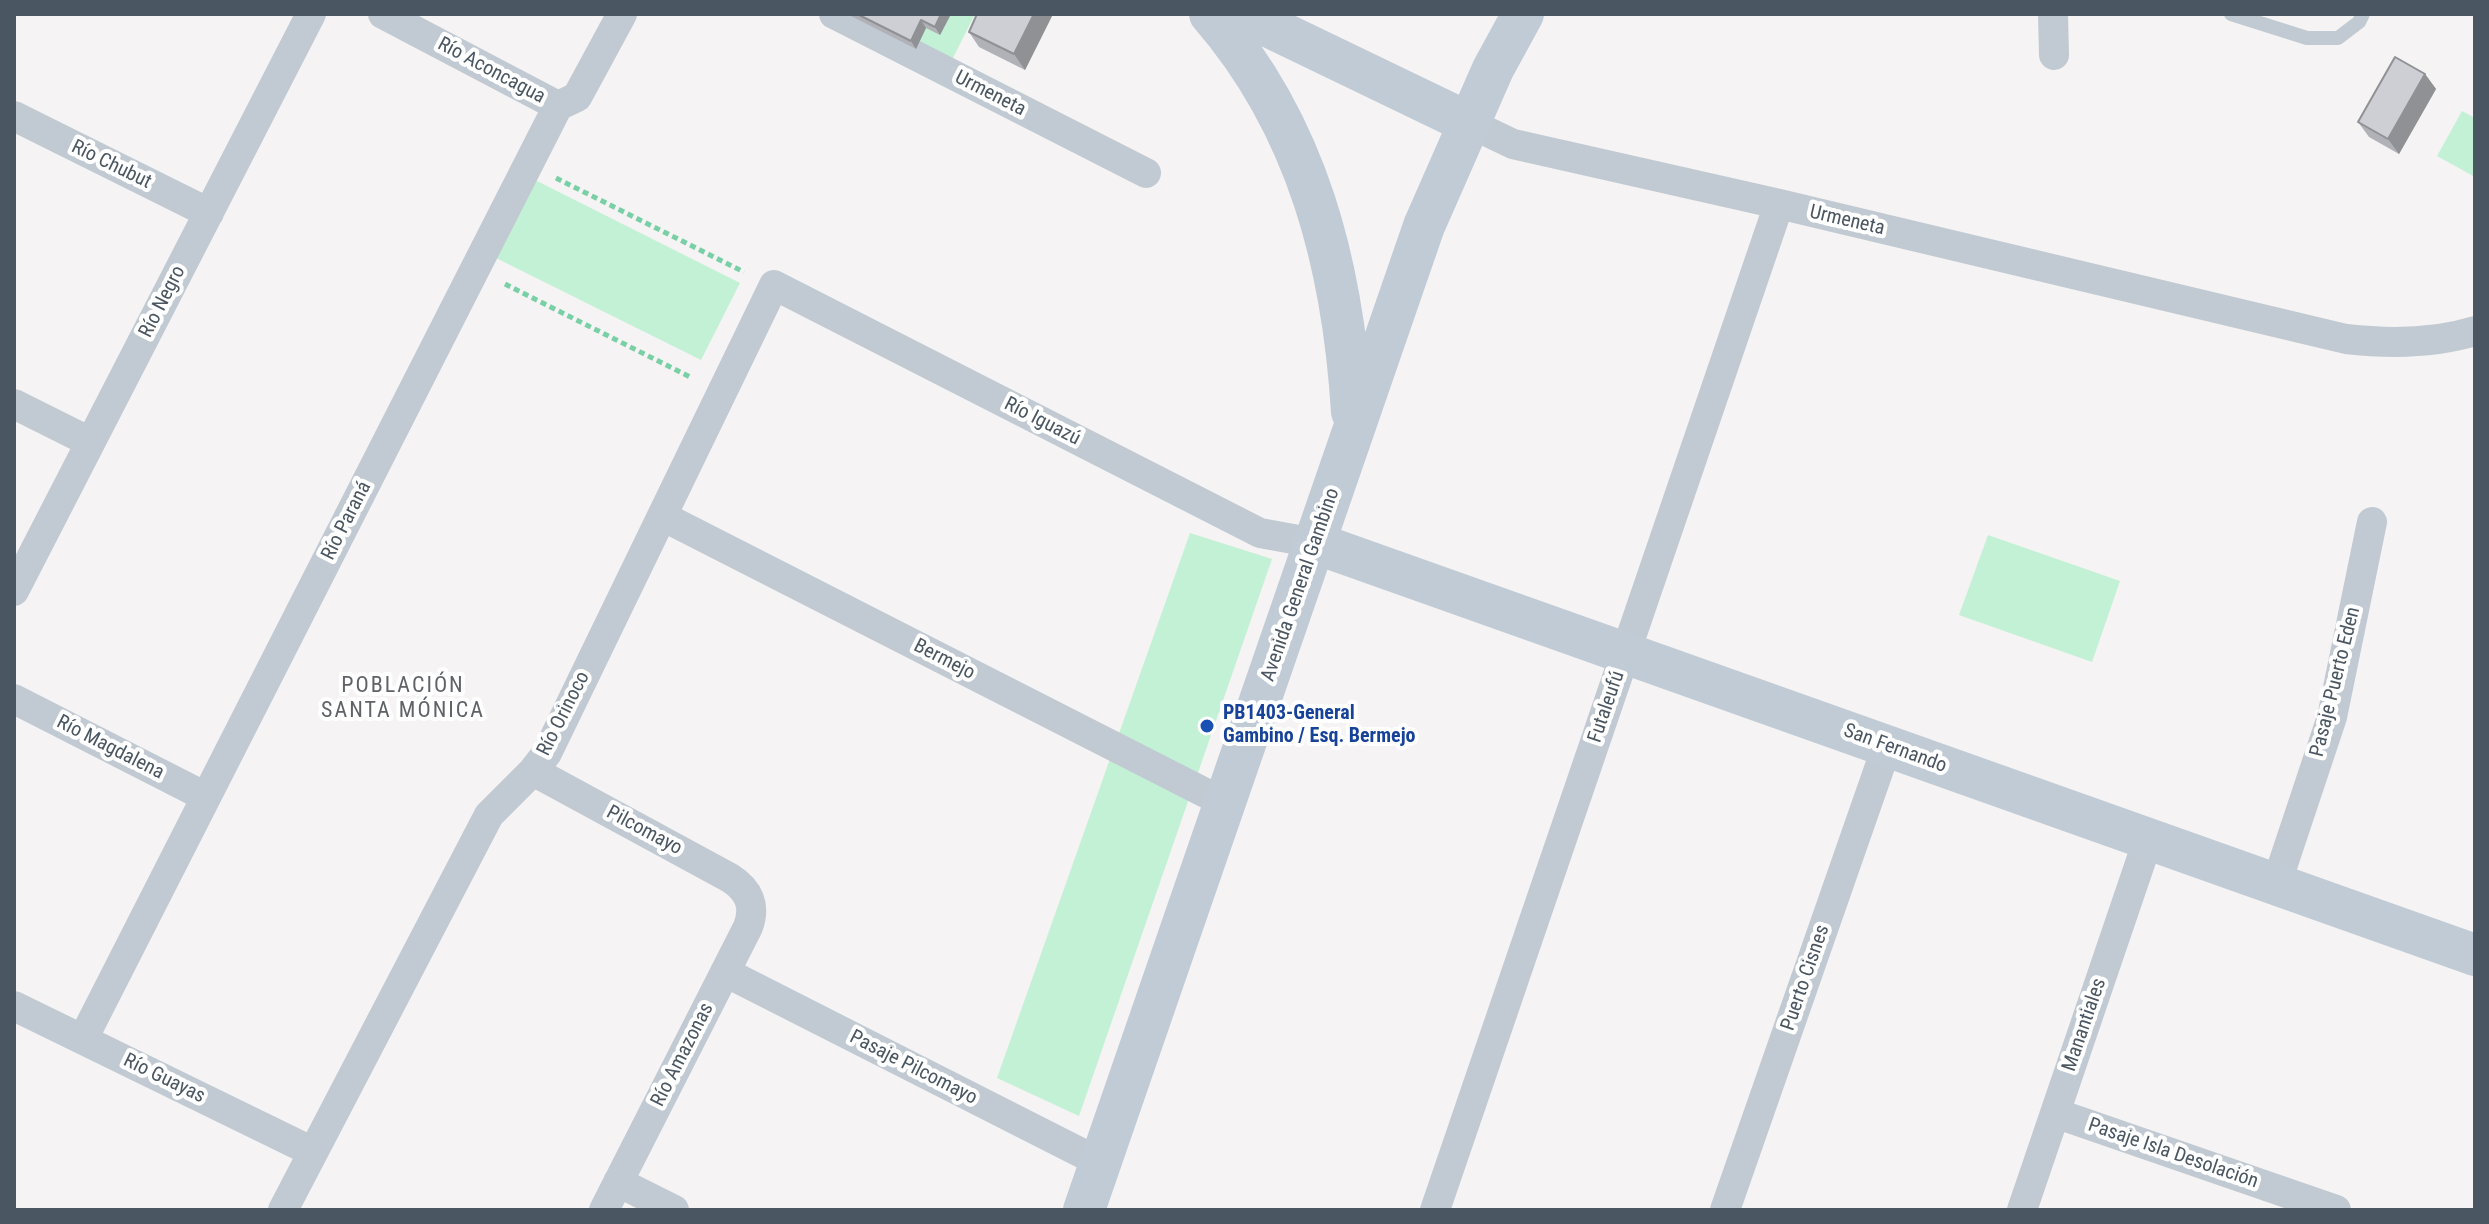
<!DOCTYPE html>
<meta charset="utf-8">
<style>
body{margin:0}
#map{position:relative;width:2489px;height:1224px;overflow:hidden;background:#f5f3f3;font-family:"Roboto Condensed",sans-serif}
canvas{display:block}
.frame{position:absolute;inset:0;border:16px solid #4a5661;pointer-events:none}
</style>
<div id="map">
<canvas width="2489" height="1224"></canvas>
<div class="frame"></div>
</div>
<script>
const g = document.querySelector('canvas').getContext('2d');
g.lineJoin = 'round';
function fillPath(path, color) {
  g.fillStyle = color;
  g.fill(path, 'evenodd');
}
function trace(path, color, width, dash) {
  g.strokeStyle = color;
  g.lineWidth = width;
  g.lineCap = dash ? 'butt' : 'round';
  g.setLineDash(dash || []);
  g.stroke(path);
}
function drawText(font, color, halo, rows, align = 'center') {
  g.font = font + ' "Roboto Condensed",sans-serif';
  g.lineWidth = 8;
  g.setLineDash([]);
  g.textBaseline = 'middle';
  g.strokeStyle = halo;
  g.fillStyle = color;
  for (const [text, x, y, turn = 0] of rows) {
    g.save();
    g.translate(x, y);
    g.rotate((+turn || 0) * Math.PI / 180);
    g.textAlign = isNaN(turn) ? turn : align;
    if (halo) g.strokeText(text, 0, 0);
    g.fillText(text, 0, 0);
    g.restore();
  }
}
const green = new Path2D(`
 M850 14H975L950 64Z
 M2462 111 2475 118V177L2437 156Z
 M535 180 740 283 701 360 496 258Z
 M1190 533 1272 559 1079 1116 997 1078Z
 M1988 535 2120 581 2092 662 1959 615Z`);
const path = new Path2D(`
 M556 178 744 272
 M505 284 692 378`);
const lane = new Path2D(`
 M2231 14 2307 38H2338L2359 22 2363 14`);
const street = new Path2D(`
 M383 14 558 106
 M834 14 1146 173
 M2053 14 2054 55
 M14 116 209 213
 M1469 123 1513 144 1779 204 2346 339C2390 344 2433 344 2475 331
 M14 404 90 442
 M662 516 1225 803
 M14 591 311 14
 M14 699 206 797
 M533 771 730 878C749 890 756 906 748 927L604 1210
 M2276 885 2332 717 2372 522
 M725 972 1101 1163
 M14 1006 313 1152
 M83 1039 558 106 577 97 622 14
 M2055 1113 2336 1210
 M618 1182 674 1210
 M283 1210 489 815 533 771 547 753 774 285 1260 533 1315 543
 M1435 1210 1779 204
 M1725 1210 1887 746
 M2022 1210 2148 840`);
const secondary = new Path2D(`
 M1210 14C1308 127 1343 266 1352 412
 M1243 14 1469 123
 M1315 543 2475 955
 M1084 1210 1424 226 1493 69 1523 14`);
const wall = new Path2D(`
 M847 14H951L940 35 926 28 916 49Z
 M1053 14 1025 70 979 47 969 32Z
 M2425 74 2436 89 2399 154 2369 137 2358 122Z`);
const shadedWall = new Path2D(`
 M941 14H951L940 35 935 27Z
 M1034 14H1053L1025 70 1014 54Z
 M921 20 926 28 916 49 911 41Z
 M2425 74 2436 89 2399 154 2388 139Z`);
const building = new Path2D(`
 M857 14H941L935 27 921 20 911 41Z
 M977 14H1034L1014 54 969 32Z
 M2395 57 2425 74 2388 139 2358 122Z`);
const markers = [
 [1207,726,8,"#1a4fb4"]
];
const streetNames = [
 ["Río Aconcagua",491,71,28],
 ["Urmeneta",990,94,27],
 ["Río Chubut",111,165,26],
 ["Urmeneta",1847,221,13],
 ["Río Negro",163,302,-63],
 ["Río Iguazú",1042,422,27],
 ["Río Paraná",347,521,-63],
 ["Avenida General Gambino",1301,585,-71],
 ["Bermejo",944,660,27],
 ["Pasaje Puerto Eden",2336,682,-76],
 ["Futaleufú",1607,707,-71],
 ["Río Orinoco",564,714,-63],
 ["Río Magdalena",110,748,27],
 ["San Fernando",1895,749,20],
 ["Pilcomayo",644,831,28],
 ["Puerto Cisnes",1806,978,-71],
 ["Manantiales",2085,1025,-71],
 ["Río Amazonas",683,1055,-63],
 ["Pasaje Pilcomayo",913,1068,27],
 ["Río Guayas",164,1079,26],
 ["Pasaje Isla Desolación",2173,1154,19]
];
const transitNames = [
 ["PB1403-General",1223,714],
 ["Gambino / Esq. Bermejo",1223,737]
];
const neighbourhoodNames = [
 ["POBLACIÓN",403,686],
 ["SANTA MÓNICA",403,711]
];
fillPath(green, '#c3f1d5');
trace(path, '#7ad0a6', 5, [6, 4]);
trace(lane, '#c1cad2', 14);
trace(street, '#c1cad2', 30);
trace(secondary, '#c1cbd6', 42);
fillPath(wall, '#b0b2b7');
fillPath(shadedWall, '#909195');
fillPath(building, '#cdcfd5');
trace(building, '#909195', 2);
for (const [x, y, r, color] of markers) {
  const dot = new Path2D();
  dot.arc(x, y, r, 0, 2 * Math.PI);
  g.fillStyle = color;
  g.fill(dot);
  trace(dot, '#fff', 3);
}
drawText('20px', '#4a5661', '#fff', streetNames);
drawText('bold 20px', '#164399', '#fff', transitNames, 'left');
g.letterSpacing = '2px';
drawText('22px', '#5f6368', '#fff', neighbourhoodNames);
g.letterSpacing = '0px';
</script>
